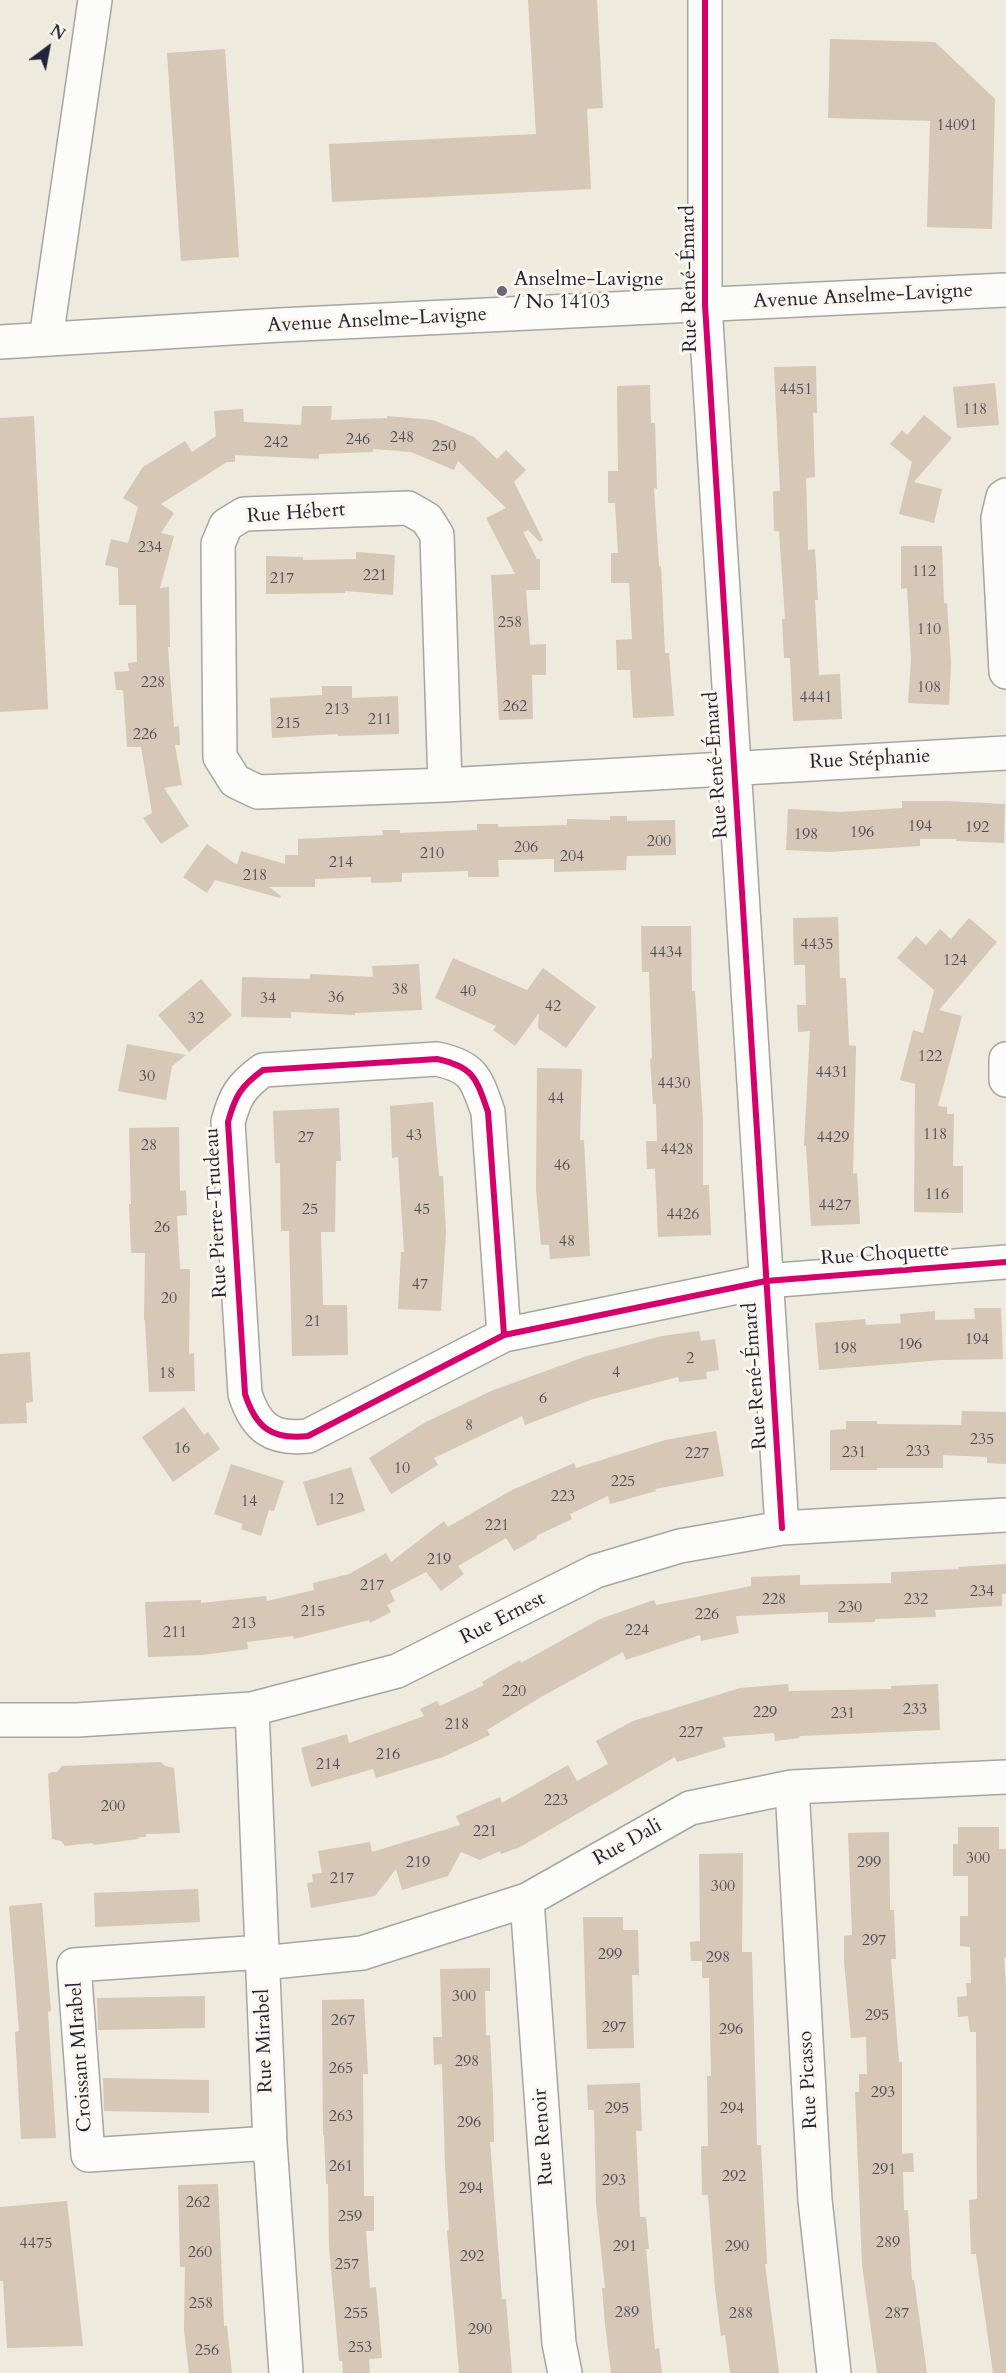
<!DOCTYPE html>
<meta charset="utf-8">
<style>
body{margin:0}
#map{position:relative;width:1006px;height:2373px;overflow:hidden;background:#eeeadd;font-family:Cardo,serif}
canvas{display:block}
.north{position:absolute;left:18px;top:18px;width:60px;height:60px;-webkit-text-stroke:4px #fbf7ec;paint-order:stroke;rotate:32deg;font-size:16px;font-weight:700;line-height:24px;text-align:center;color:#22223b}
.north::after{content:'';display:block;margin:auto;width:21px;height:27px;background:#22223b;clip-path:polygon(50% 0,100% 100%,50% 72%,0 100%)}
</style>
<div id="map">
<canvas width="1006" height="2373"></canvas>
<div class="north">N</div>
</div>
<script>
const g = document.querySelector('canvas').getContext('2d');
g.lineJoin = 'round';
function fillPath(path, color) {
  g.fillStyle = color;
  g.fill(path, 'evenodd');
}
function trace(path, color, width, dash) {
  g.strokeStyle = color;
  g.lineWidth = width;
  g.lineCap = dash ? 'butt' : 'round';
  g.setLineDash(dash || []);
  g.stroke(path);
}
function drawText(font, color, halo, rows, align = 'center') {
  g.font = font + ' Cardo,serif';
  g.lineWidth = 6;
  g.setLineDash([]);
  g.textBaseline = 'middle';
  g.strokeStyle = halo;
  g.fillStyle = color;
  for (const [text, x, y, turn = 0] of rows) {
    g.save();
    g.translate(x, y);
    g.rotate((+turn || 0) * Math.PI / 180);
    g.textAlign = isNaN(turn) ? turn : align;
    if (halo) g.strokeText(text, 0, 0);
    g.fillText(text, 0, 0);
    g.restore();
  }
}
const building = new Path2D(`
 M528 0H597L603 108 587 109 591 189 332 202 329 144 536 134Z
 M830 39 935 42 995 99 992 229 927 227 930 121 828 118Z
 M225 49 239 257 181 261 167 53Z
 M816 366 817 413H813L815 477 806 478 808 550 815 549 818 600H815L819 675 840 674 842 719 793 721 790 658H784L782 619H785L779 531H774L773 491H780L774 367Z
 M995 383 999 425 957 428 953 387Z
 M650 385 651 423H655L657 489 654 488 659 566H661L665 653H669L674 716 633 718 630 670H617L616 640 632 639 629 583H611V553H618L615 503H608V471H618L617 386Z
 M302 406H332L331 420 387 418V416L433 420 474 437 497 459 506 450 526 470 514 482 543 540 540 542 528 530 523 532 537 559H540V590H526L530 645 546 644V675H532L533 719 499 720 491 575 515 574 486 518 506 508 458 461 454 470 411 452 373 449V452L319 454V459L235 455V462H227L161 504 174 513 161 533 174 536 160 588 169 587 170 647H168L174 727 179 726 180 745H175L182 785 164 788 189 826 161 844 143 818 152 813 141 747H127L123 690H116L114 672 129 671 128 663 137 662 136 605H119L118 568 105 565 111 539 128 543 138 507 123 498 143 467 185 441 192 452 216 436 214 411 243 409 244 422 301 425Z
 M924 415 952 438 914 482 942 489 934 523 899 514 912 462 890 444 902 430 907 435Z
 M34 416 48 709 0 712V418Z
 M901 546H942L944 603H947L951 663 949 705 908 703 911 659 907 588 901 589Z
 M356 552 395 555 393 595 345 591V593L266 594V556L303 557V560L356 559Z
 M322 686H352V698L398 696 399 734 338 736V734L272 738 270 698 322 695Z
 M902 801H945L1005 804 1004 843 956 841 957 839H920V846L828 852 786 850 788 809 841 812 902 808Z
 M610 816H627V821L675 820 676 855 627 856 626 870 554 872V859L498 860 499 877H468V871L402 873V882L371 883V877L315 879V887H269L281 896 280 898 215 880 207 893 183 877 207 844 237 865 241 851 285 864V855H298V839L383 835 382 830H400V833L477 830V824H498V827L567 825V819L610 820Z
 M838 917 840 978H846L849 1045 856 1046 853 1174 857 1173 860 1224 811 1226 806 1146H804L810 1031 798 1032 797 1005H806L805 965H794L793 918Z
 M969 918 997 942 939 1010 962 1016 938 1106 947 1107V1114H954L953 1166H963V1213L914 1212 915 1084 900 1080 913 1030 923 1033 934 990 897 958 916 936 926 945 940 929 951 939Z
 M641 926H691L692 991H695L703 1122V1185H709L711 1235 658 1237 655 1169H647L646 1141H657L656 1104H653L650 1059 652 1058 649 972H642Z
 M453 958 527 990 543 968 596 1007 566 1048 538 1028 539 1013 515 1046 493 1030 496 1026 435 998Z
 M419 964 422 1010 355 1013V1015L291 1012V1018L241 1017 242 977 310 979V974L373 977 372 966Z
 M201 979 232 1015 189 1052 158 1015Z
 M127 1044 186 1055 172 1066 166 1100 118 1091Z
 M537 1068 582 1069 580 1140H584L590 1256 550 1259 549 1245H541L536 1189Z
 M433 1102 439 1176H443L446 1233 441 1311 398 1309 401 1252H404L398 1157 392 1158 390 1106Z
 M339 1108 341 1161H336L335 1232H321L323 1305H347L348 1355 292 1356 289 1231H281L280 1163H275L273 1111Z
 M179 1127 180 1191 186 1190 187 1215 177 1216 180 1269H190L189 1354 194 1353 195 1391 149 1392 145 1320H144L145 1253H131L129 1204H131L129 1128Z
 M974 1308H1001L1003 1359 942 1360 819 1370 815 1323 865 1319 866 1325 901 1323 900 1314 935 1311V1320L975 1319Z
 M699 1331 701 1341 715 1339 719 1370 706 1372 707 1379 679 1382 678 1377 593 1399 525 1425 522 1416 434 1458 438 1465 391 1494 369 1458 424 1423 491 1391 587 1356 662 1336Z
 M30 1352 33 1402 26 1403 27 1423 0 1424V1354Z
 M184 1407 204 1435 208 1432 220 1449 173 1482 142 1437Z
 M962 1411 1006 1412V1464L987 1463V1457L943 1455V1468H877V1470H830V1430L846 1429V1421H877V1424L961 1425Z
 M716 1431 724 1476 655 1489 656 1491 610 1504 608 1496 570 1514 572 1519 536 1536 537 1538 514 1551 506 1538 458 1566 464 1574 441 1591 426 1572 390 1591 395 1601 387 1605 391 1612 370 1623 369 1620 294 1639 293 1636 247 1642 248 1649 203 1655 148 1657 145 1602 201 1600V1603L266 1596 267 1601 314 1590 313 1583 349 1574 386 1553 391 1562 444 1521 448 1527 510 1491 574 1463 576 1468 665 1440Z
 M231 1464 284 1481 274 1511 269 1510 261 1536 241 1529 243 1524 214 1514Z
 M351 1467 365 1511 317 1526 303 1482Z
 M1006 1564V1594H1002V1606L935 1610 936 1617 875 1619V1622L828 1623V1612L736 1616 739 1633 701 1641 700 1635 626 1660 623 1652 541 1697 487 1730 490 1735 443 1757 376 1778 373 1769 311 1787 301 1748 347 1734 349 1743 424 1716 420 1709 437 1701 440 1706 484 1685 482 1682 520 1660 521 1663 600 1619 654 1600 656 1605 751 1586V1577L800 1575V1585L891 1583V1572L959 1569 958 1567Z
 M788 1684 789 1691 891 1689V1686L938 1684 940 1730 799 1736 800 1738 775 1741 774 1733 723 1737 726 1747 677 1762 675 1757 520 1847 501 1854 500 1851 480 1860 461 1852 448 1876 402 1890 396 1869 375 1896 311 1908 307 1883 313 1882 312 1874 322 1873 318 1851 370 1842 372 1852 460 1825 456 1816 500 1797 502 1803 568 1765 577 1781 608 1764 596 1741 633 1721 740 1688Z
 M161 1762 165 1766 174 1768 180 1833 146 1834V1837H140L138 1839 94 1845 92 1843 65 1846 61 1841 52 1839 48 1774 51 1772H57L62 1766Z
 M958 1827H999V1849H1006V1958H1004L1006 1985V2373H993L976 2254H971L969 2200 977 2199 976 2032H970L968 2016 958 2017 957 1997 967 1996 966 1983H971L970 1947 960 1946V1916H968V1876H953V1844H958Z
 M889 1832 890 1910H894L896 1959H891L899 2062H902V2154L913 2153 914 2172H903L904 2210H908L912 2280H914L927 2373H877L862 2265 855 2092H859V2074H867L866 2037 851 2038 844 1961V1936L852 1935 848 1833Z
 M743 1853 742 1952H752L757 2145H761L767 2264H765L779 2373H730L725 2335 721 2336 715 2289 708 2195H702L701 2146H708L707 2076H711L709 1978H702V1961H691L690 1942 700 1941 699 1854Z
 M198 1889 200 1922 95 1927 94 1893Z
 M42 1903 51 2011 48 2012 56 2138 21 2139 15 2032 19 2031 9 1906Z
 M583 1917H623V1930H638L639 1975H632L634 2048 587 2049Z
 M490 1968V1991H485L486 2035H490L493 2096 494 2142H490L502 2299H506L512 2373H459L447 2231 449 2230 445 2165 442 2064 434 2065 433 2037H442L440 1969Z
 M205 1996V2028L98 2030 97 1998Z
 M364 1999 368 2074H363L364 2196H374V2231H366L370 2288 376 2287 382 2358 369 2359 370 2373H343L342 2361H339L329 2246 328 2184H326L324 2135H323L322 2000Z
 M103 2078 209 2080V2113L104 2111Z
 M640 2083 642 2131H636L640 2217H646L649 2249H646L655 2349 659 2348 662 2373H611L605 2324 602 2288H605L596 2203 594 2110H588L587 2085Z
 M218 2184 224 2326H227L232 2373H189L184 2330 185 2267H180L178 2185Z
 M67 2201 83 2346 7 2348 3 2281H0V2207Z`);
const minor = new Path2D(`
 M705 0V305L782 1528
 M46 339 95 0
 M0 342 280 325 1006 290
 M1006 495 1003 497 998 518 1006 672
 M445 785 437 535 427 519 408 508 244 514 226 525 218 544 220 757 235 781 258 792 445 785 1006 753
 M1006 1059V1080
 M504 1335 488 1112C476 1078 474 1067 437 1059L263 1070C241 1086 235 1096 228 1122L245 1394C256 1428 272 1440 308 1436L504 1335 766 1281 1006 1262
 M252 1709 270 2143 286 2373
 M0 1720H77L252 1709 397 1671 596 1571 680 1546 782 1528 1006 1515
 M792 1787 815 2200 834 2373
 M527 1900 559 2343 565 2373
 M262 1952 74 1965 88 2155 270 2143
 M262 1963 362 1953 527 1900 690 1808 792 1787 1006 1777`);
const cycleway = new Path2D(`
 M705 0V305L782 1528
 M504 1335 488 1112C476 1078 474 1067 437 1059L263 1070C241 1086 235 1096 228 1122L245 1394C256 1428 272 1440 308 1436L504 1335 766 1281 1006 1262`);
const markers = [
 [502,291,6,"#696874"]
];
const numberNames = [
 ["14091",957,126],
 ["4451",796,390],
 ["118",975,410],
 ["248",402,438],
 ["246",358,440],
 ["242",276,443],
 ["250",444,447],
 ["234",150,548],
 ["112",924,572],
 ["221",375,576],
 ["217",282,579],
 ["258",510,623],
 ["110",929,630],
 ["228",153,683],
 ["108",929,688],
 ["4441",816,698],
 ["262",515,707],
 ["213",337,710],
 ["211",380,720],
 ["215",288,724],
 ["226",145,735],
 ["194",920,827],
 ["192",977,828],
 ["196",862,833],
 ["198",806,835],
 ["200",659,842],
 ["206",526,848],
 ["210",432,854],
 ["204",572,857],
 ["214",341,863],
 ["218",255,876],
 ["4435",817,945],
 ["4434",666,953],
 ["124",955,961],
 ["38",400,990],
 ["40",468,992],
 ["36",336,998],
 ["34",268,999],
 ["42",553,1007],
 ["32",196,1019],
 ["122",930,1057],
 ["4431",832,1073],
 ["30",147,1077],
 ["4430",674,1084],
 ["44",556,1099],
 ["118",935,1135],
 ["43",414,1136],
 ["27",306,1138],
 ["4429",833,1138],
 ["28",149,1146],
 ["4428",677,1150],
 ["46",562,1166],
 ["116",937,1195],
 ["4427",835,1206],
 ["25",310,1210],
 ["45",422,1210],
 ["4426",683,1215],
 ["26",162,1228],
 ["48",567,1242],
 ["47",420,1285],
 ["20",169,1299],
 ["21",313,1322],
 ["194",977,1340],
 ["196",910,1345],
 ["198",845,1349],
 ["2",690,1359],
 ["4",616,1373],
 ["18",167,1374],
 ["6",543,1399],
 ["8",469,1426],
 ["235",982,1440],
 ["16",182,1449],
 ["233",918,1452],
 ["231",854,1453],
 ["227",697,1454],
 ["10",402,1469],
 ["225",623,1482],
 ["223",563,1497],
 ["12",336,1500],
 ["14",249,1502],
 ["221",497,1526],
 ["219",439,1560],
 ["217",372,1586],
 ["234",982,1592],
 ["228",774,1600],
 ["232",916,1600],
 ["230",850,1608],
 ["215",313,1612],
 ["226",707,1615],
 ["213",244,1624],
 ["224",637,1631],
 ["211",175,1633],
 ["220",514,1692],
 ["233",915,1710],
 ["229",765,1713],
 ["231",843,1714],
 ["218",457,1725],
 ["227",691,1733],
 ["216",388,1755],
 ["214",328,1765],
 ["223",556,1801],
 ["200",113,1807],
 ["221",485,1832],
 ["300",978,1859],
 ["219",418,1863],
 ["299",869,1863],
 ["217",342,1879],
 ["300",723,1887],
 ["297",874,1941],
 ["299",610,1955],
 ["298",718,1958],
 ["300",464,1997],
 ["295",877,2016],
 ["267",343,2021],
 ["297",614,2028],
 ["296",731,2030],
 ["298",467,2062],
 ["265",341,2069],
 ["293",883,2093],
 ["295",617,2109],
 ["294",732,2109],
 ["263",341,2117],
 ["296",469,2123],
 ["261",341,2167],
 ["291",884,2170],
 ["292",734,2177],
 ["293",614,2181],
 ["294",471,2189],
 ["262",198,2203],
 ["259",350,2217],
 ["289",888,2243],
 ["4475",36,2244],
 ["291",625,2247],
 ["290",737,2247],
 ["260",200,2253],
 ["292",472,2257],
 ["257",347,2265],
 ["258",201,2304],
 ["289",627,2313],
 ["255",356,2314],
 ["288",741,2314],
 ["287",897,2314],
 ["290",480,2330],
 ["253",360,2348],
 ["256",207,2351]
];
const streetNames = [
 ["Rue René-Émard",690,279,-91],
 ["Avenue Anselme-Lavigne",863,297,-3],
 ["Avenue Anselme-Lavigne",377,321,-3],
 ["Rue Hébert",296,514,-4],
 ["Rue Stéphanie",870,760,-3],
 ["Rue René-Émard",717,765,-94],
 ["Rue Pierre-Trudeau",217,1213,-93],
 ["Rue Choquette",885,1255,-4],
 ["Rue René-Émard",756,1376,-94],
 ["Rue Ernest",503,1619,-27],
 ["Rue Dali",628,1843,-29],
 ["Rue Mirabel",265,2041,-92],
 ["Croissant MIrabel",81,2057,-94],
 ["Rue Picasso",809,2080,-93],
 ["Rue Renoir",544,2137,-94]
];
const poiNames = [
 ["Anselme-Lavigne",514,280],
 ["/ No 14103",514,303]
];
fillPath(building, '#d6c7b6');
trace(minor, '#a7a5a0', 36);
trace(minor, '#fcfcfa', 33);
trace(cycleway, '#d6006c', 6);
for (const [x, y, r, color] of markers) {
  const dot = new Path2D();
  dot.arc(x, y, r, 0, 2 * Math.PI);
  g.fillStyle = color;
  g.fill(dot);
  trace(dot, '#fbf7ec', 2);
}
drawText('16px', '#4f4b5a', null, numberNames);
drawText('20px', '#22223b', '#fbf7ec', streetNames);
drawText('20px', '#22223b', '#fbf7ec', poiNames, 'left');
</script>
